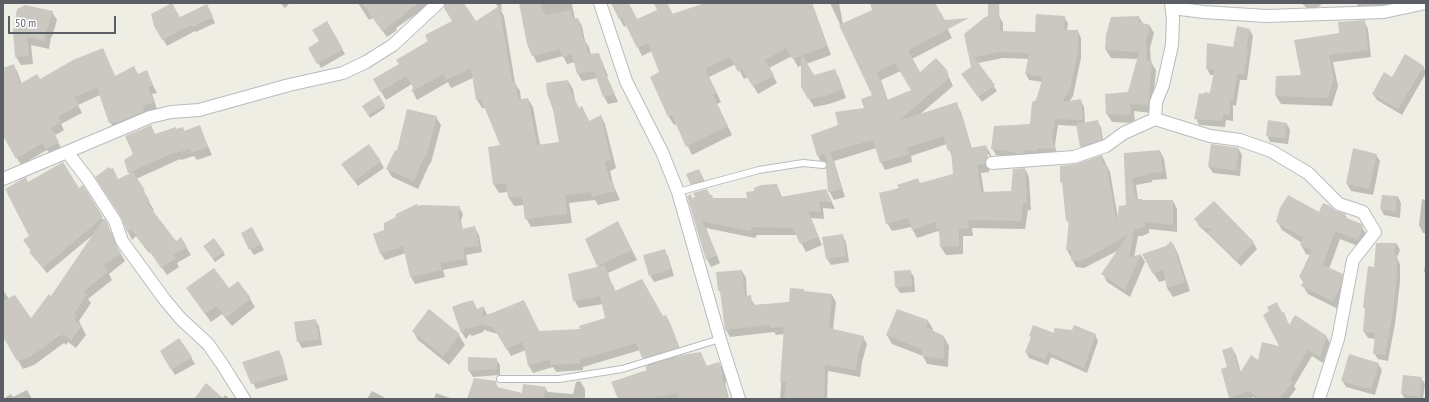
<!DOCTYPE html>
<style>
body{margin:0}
#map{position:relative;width:1429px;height:402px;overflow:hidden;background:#efeee4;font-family:"PT Sans Narrow",sans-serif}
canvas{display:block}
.frame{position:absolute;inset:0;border:4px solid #5c5e65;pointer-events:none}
.scale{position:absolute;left:8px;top:16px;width:108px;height:18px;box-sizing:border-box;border:2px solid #5c5e65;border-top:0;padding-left:5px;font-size:12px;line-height:14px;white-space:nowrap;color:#5c5e65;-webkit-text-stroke:3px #fff;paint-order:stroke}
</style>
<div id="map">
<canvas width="1429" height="402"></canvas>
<div class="frame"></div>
<div class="scale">50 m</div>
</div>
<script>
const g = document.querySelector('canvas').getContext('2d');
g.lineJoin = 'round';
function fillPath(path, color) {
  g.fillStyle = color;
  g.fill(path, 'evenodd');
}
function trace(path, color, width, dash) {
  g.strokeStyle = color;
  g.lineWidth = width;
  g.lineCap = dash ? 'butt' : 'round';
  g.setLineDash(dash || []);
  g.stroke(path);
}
const shadow = new Path2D(`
 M280 3H290L285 8Z
 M358 3H432L396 28 397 30 387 37 373 18 369 20Z
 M457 3H463L475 22 499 8 495 3H501L502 11 500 9 504 16 515 83 520 91 521 100 528 99 533 107 540 145 561 143 568 81 573 89 575 100 579 109 589 122 601 116 605 124 616 168 610 171 613 184 620 200 598 205 595 200 569 203 572 223 531 227 526 218 524 205 514 206 509 198 508 192 499 193 494 185 489 148 501 146 486 108H482L477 100 473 78 451 88 448 82 417 100 413 92 414 87 412 84 386 100 374 80 400 64 453 22Z
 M520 3H574L572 4 575 19H578L582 26 585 41 589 47 591 55 599 54 608 76 607 77 618 102 608 104 604 97 598 78 582 81 578 74 575 62 567 64 563 56 537 63 533 55Z
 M612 3H628L637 20 658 11 657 3H667L673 15 726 3H812L831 55 806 64 813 76 834 70 839 78 846 98 829 104 814 107 802 87V65L798 67 792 56 769 68 777 83 758 94 748 77 744 79 736 64 709 77 721 102 717 104 732 135 692 155 677 124 674 125 669 117 651 78 660 72 652 51 642 56 627 25 624 27Z
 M830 3H839L843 24 873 11 871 3H935L952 38 912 59 920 73 946 71 953 86 918 116 956 104 961 112 972 149 986 146 991 155 992 165 989 169V172L981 173 984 193 1012 192 1025 169 1029 177 1031 210H1028L1025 229 972 228 973 236H963V254L946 255 941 247 940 234 938 231 917 238 911 227 892 231 887 223 920 184 954 175 952 157 947 144 911 156 912 162 885 170 881 162 876 148 834 161 845 197 834 200 829 191 828 162 822 164 818 156 813 136 839 126 866 108 873 95ZM901 71 913 91 888 101 881 80ZM987 154H989L990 161 988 162Z
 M1301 3H1323L1317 8 1312 9 1307 8Z
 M1356 3H1397V8L1362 14Z
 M52 12 57 20 52 37H51L49 49 31 45 33 64 21 65 16 57 14 31Z
 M210 12 215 23 196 32 195 31 167 46 155 26 180 18Z
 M999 16 1003 23V32L1036 33 1064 17 1068 23 1067 31H1078L1081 38V58L1073 96 1069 102 1081 101 1084 107 1085 123 1097 121 1101 127 1104 146 1084 153 1081 147 1077 126 1058 125 1055 145 1057 155 1018 158 996 155 992 148 1031 125 1043 82 1029 80 1026 74 1029 59 1003 58 978 63 997 91 982 102 966 80 972 68 966 35Z
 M1139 17 1143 24 1150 26 1154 33 1150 48 1151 62 1156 70 1152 113 1134 111 1135 123 1112 122 1107 114 1129 93 1138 59 1111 58 1106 50Z
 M1364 21 1368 29 1371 57 1333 62 1338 86 1332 106 1281 104 1276 96 1277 77 1302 76 1340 34Z
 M327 23 345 54 321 68 310 48 320 42Z
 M1250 30 1253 36 1247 80H1240L1236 106 1233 105V121L1226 120 1225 127 1199 125 1196 118 1210 94 1214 75H1210L1207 68 1234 48Z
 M103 49 115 76 138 75 146 71 157 93 152 94 157 109 145 113 115 130 110 122 100 95 78 105 82 113 61 124 64 130 54 136 62 149 51 156 47 150 21 165 3 134V89L14 66 18 73 22 85 40 80Z
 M1423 66 1426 73 1402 115 1377 100 1373 94 1393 78Z
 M379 97 385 108 370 118 363 106Z
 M436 117 441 125 431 163H430L418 189 392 177 387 169 398 152Z
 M1287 124 1290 130 1288 144 1270 142 1267 135Z
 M199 126 212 155 197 160 194 156 181 160 180 159 136 179 148 198 147 199 154 210 152 211 175 242 181 239 191 255 177 263 179 267 167 275 151 252 149 253 136 236 132 240 128 232 123 219 118 180 130 174 129 172 134 154 155 135 183 128 184 132Z
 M1238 148 1242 155 1240 176 1213 173 1209 167Z
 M1160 151 1164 159 1167 179 1152 180V182L1136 185 1138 200 1143 201H1173L1177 209V232L1149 229V233L1142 236H1138L1134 258 1141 255 1145 262 1130 297 1107 282 1103 274 1119 250 1084 268 1076 267 1072 259 1067 250 1070 225 1067 220 1064 187 1061 182V166L1076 165 1102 156 1110 172 1118 218 1127 206 1125 161Z
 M1376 155 1380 161 1373 195 1351 191 1347 184Z
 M380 161 384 168 358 186 346 170Z
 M701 173 705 183 692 187 691 184Z
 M28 183 79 189 82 187 112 234 118 249 125 261 109 274 112 280 108 283 88 299 91 303 79 321 86 335 76 348 68 342 66 345 64 343 34 365 23 369 3 335V290L9 299 31 320 51 297 94 234 47 273 30 253 32 252Z
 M777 185 782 197 830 198 835 209 823 208 824 219 811 218 822 245 806 252 797 235H757L755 238 706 228 720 263 711 267 707 259 692 199 711 196 713 199H748Z
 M1383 196 1398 197 1401 203 1400 218 1384 215 1381 209Z
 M1422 199 1426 200V233H1423L1419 225Z
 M418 207H459L463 214 461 221 463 230 475 228 479 235 482 252 466 255 468 265 443 270 445 277 415 284 411 277 406 253 385 260 381 254 385 231Z
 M1336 212 1345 215 1348 220 1362 227 1367 236 1363 248 1340 239 1329 269 1342 275 1347 283 1338 309 1308 294 1303 286 1304 283 1300 277 1310 255 1306 254 1301 245 1302 243 1282 230 1277 221 1320 213Z
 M1196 219 1253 242 1257 249 1241 266 1212 238 1208 234 1199 226Z
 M623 232 637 260 608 273 612 285 616 292 663 317 666 316 670 323 682 354 677 356V357L701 353 707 367 719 363 724 371 727 382 725 383 729 399H619L648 371V367L640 350 583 367V370L556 372 553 367 533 373 529 366 526 350 511 356 498 334 484 330 483 332 472 336 470 334 466 339 462 333 453 307 478 310 484 308 488 316 539 332 582 330 607 318 603 304 579 308 574 300Z
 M256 235 264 250 254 255 250 249Z
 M842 235 846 242 849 262 831 265 827 259Z
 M1173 244 1178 254 1190 291 1173 297 1167 288 1166 280 1159 282 1143 255Z
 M1397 244 1400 250 1397 257 1400 265V282L1395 324 1388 361 1378 359 1374 353 1376 339 1368 338 1364 332 1366 309 1364 307 1375 268Z
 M206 249 223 252 225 255 215 262Z
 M664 250 668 256 674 276 654 282 650 275Z
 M1426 260V275L1424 271Z
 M742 271 746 278 747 297H750L755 306 789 302 805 292 832 295 836 302 833 330 863 337 867 344 862 362 860 377 828 371 827 399H780L785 334 776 335 774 332 730 337 726 330 721 294 719 290Z
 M910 271 914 277 915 292 900 293 896 287Z
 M229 290 250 299 255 307 232 326 222 314 211 322 193 297Z
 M1277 304 1290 326 1326 336 1330 343 1323 363 1312 356 1294 386 1296 389 1288 399H1256L1254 397 1248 399H1231L1228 368 1232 348 1236 355 1241 373 1281 347 1270 312Z
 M897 310 928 321 933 329 932 331 944 337 949 346 948 367 927 364 923 356 892 344 887 335Z
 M429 311 459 335 465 345 449 365 418 340 413 331Z
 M315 320 319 326 322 345 302 348 298 341Z
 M1055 334 1095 335 1098 341 1087 373 1051 357 1048 365 1029 358 1026 352Z
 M279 351 282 357 288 380 256 389 244 363Z
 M161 352 191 357 195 364 175 375Z
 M496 359 500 365V375L473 377 469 371Z
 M1378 364 1382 370 1375 395 1346 387 1342 380Z
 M1404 376 1421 378 1425 384 1423 399H1405L1402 394Z
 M580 381 585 389V399H590H469L495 382 499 389 523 395 545 388 548 392 573 394 576 382Z
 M27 390 32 399H3L11 394 13 397Z
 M372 391 387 399H367Z
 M436 393 453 399H434Z
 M225 395 230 399H195H222Z`);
const building = new Path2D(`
 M172 3 180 17 207 4 213 17 192 27 191 25 162 40 154 26 151 14Z
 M362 3H419L403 14 404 15 382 31Z
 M445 3H464L476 21 499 6 512 82H515L518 100 528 98 537 145 559 142 553 110 547 93 546 83 568 80 570 91 579 108 582 106 589 121 601 115 611 159 605 162 609 179 613 182 615 191 592 197 591 192 565 195 567 214 525 219 522 196 508 198 506 183 493 185 488 147 500 145 481 99 476 100 471 68 446 80 443 74 411 92 413 87 406 76 380 92 373 79 399 64 396 60 428 41 425 35 452 21 444 8Z
 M519 3H539L546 15 571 10 573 19 578 18 583 39H585L588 54 599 53 600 58 605 69H603L615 94 603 97 594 71 577 74 572 54 562 57 560 49 532 56 527 44Z
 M611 3H629L637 19 657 10 654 3H667L672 14 705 3H811L827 46 802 55 814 75 835 69 842 89 825 96 808 99 801 87V56L792 59 786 48 765 60 774 75 753 87 742 69 738 72 730 57 705 69 717 93 713 95 728 126 686 147 672 115 668 117 650 77 659 72 648 43 637 48 622 17 619 19Z
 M870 3H935L945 20 969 18 908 50 920 72 936 58 947 70 949 78 898 121 957 102 971 148 986 145 988 157 985 160V164L977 165 981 192 1011 191 1013 169 1025 168 1027 203 1023 202 1021 221 968 220 969 228 959 229V246L940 247 939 229H936V222L912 230 908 218 886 224 879 193 899 188 897 185 918 178 920 183 953 174 951 150 948 151 943 136 907 148 909 154 880 163 873 140 830 152 842 189 828 192 826 168 827 165 825 154 817 156 811 135 838 125 835 112 864 108 861 99 872 95 839 25 872 10ZM895 63 911 90 887 100 877 72Z
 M988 3H999L1000 31 1035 32 1036 14 1065 16 1064 30H1078V51L1070 89 1062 102 1081 99 1083 120 1055 119 1052 138 1055 149 1037 148 1038 151 1024 150 1025 153 1015 154V152L991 149 994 126 1030 124 1032 102 1036 100 1043 77 1025 74 1029 53 999 52 974 57 995 85 978 97 961 74 971 67 964 34 985 17 988 16Z
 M25 5 53 11 47 29H46L45 41 27 37 29 56 15 57 13 31 17 9Z
 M1139 16V22L1150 25 1146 40 1147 61H1152L1148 105 1130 104 1131 115 1106 114 1105 94 1128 92 1139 52 1105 50 1106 35 1111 17Z
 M1365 20 1368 50 1329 55 1334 78 1328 98 1275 96 1276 76 1301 75 1294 40 1339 33 1338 22Z
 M327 21 343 49 317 64 308 48 319 41 312 30Z
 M1237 26 1250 29 1246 49H1248L1244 74H1237L1233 100 1230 99V115L1223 114 1222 121 1194 119 1199 93 1203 94 1205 92 1210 93 1214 70 1206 69 1207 43 1233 47Z
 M103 48 115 76 134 66 138 74 147 70 153 85 148 87 154 102 142 106 145 111 118 122 109 123 97 88 74 97 79 105 58 117 61 122 51 128 59 142 46 149 42 143 16 159 3 136V68L14 64 20 84 37 74 40 79 73 60Z
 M1405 54 1424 66 1398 109 1372 94 1384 72 1392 77Z
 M379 95 385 105 368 115 362 106Z
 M407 109 437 116 427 155H425L414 181 386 169 395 150 397 151Z
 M1098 120 1102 140 1080 147 1076 124Z
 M1268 120 1287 123 1285 138 1266 136Z
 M151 125 155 134 176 127V129L183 127 184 131 200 125 208 147 191 153 190 149 175 153V152L128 173 124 160 133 154 125 136Z
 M369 144 381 161 354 181 341 164Z
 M1211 144 1239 148 1236 170 1208 167Z
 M1353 148 1377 154 1369 189 1346 184Z
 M1160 150 1163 172 1148 173V175L1132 178 1136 199H1142V200H1173V225L1145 222V226L1138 229H1134L1129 258 1141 254 1125 290 1101 274 1128 235 1087 258 1079 261 1071 260V251L1066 250 1069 221H1066L1062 182H1060V166L1076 164 1102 155 1103 165 1106 164 1117 223 1119 206 1126 205 1124 161V153Z
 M63 162 79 188 83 185 103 217 43 268 29 252 31 251 23 240 29 236 5 189 26 177 28 182Z
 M109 167 111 169 113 168 118 179 133 172 145 190 143 191 150 201 147 203 176 241 181 237 187 247 173 255 176 258 161 268 145 245 144 246 131 229 127 232 121 217 95 177Z
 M699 169 704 180 690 184 686 174Z
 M777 184 780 197 826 189 832 202 819 201 821 212 808 211 818 237 800 244 793 228 752 227 750 231 702 221 717 255 706 260 687 196 691 194 692 198 695 197 693 193 707 189 710 195H712L713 198H747L746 192 754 191V188L761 185Z
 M1288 195 1319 212 1323 203 1330 206 1336 211 1346 214 1344 217 1362 224 1363 226 1358 240 1335 231 1323 265 1343 274 1341 285 1333 301 1301 286 1304 280 1299 277 1312 250 1300 245 1303 238 1276 222 1280 208Z
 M1382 195 1398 196 1396 203V212L1380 209Z
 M1214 201 1254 242 1237 260 1207 232 1213 229 1203 228 1194 219Z
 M417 204 418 206 421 205 460 206 458 213 462 229 475 226 479 246 463 248 465 259 440 263 442 270 410 277 403 246 380 254 373 234 384 230V223L396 217V214Z
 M104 218 108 224 114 243 121 253 104 266 108 271 104 275 83 292 87 294 74 314 77 316 74 320 82 326 71 340 63 334 61 337 59 336 30 357 17 361 3 337V301L15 295 31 318 49 294 51 296Z
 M618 221 632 250 597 266 585 239Z
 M252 227 261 244 249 250 241 233Z
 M843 234 846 256 826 259 822 237Z
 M214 238 224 252 213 259 203 246Z
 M1171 241 1172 244 1173 243 1185 282 1167 288 1163 269 1153 274 1142 254 1166 246Z
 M1376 243H1397L1394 251 1397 259V275L1392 318 1385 355 1373 354 1375 333 1363 332 1365 308 1363 307 1368 266 1374 267Z
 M665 249 671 269 649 276 643 255Z
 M605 265 611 284H613L615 291 642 279 663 316 666 315 679 347 642 358 636 343 579 360 580 363 551 365 550 359 528 366 523 342 506 349 493 327 480 324V325L467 329V326L461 333 452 307 462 303 473 300 477 309 484 306 482 317 524 300 539 331 580 329 579 326 605 318 600 296 573 301 568 274Z
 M214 268 229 288 238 281 251 298 226 318 217 306 205 314 186 288Z
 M742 270 745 296 751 295 752 305 789 302 790 288 804 289V291L832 294 829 328 864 336 858 354 856 370 825 365 824 399H784L786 382H780L784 327 771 328 770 325 725 330 720 291H718L716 272Z
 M911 270 912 286 895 287 894 271Z
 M1277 302 1281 313 1284 312 1289 325 1295 315 1327 336 1320 357 1308 350 1290 380 1293 382 1279 399H1259L1249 391 1229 398 1221 369 1227 367 1222 350 1232 347 1240 373 1251 355 1258 360 1262 342 1279 346 1263 315 1269 311 1267 307Z
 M429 309 460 334 443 356 412 331Z
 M897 309 928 320 926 327 944 336V359L921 356 923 350 886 335Z
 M316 319 319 339 297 342 294 322Z
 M1033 325 1054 333V328L1072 330 1074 325 1096 334 1084 368 1048 352 1045 360 1025 352 1031 337 1029 336Z
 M179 338 192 357 171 370 160 351Z
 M279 350 286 374 251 384 242 362Z
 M701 352 706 366 719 362 723 374H721L728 399H680L678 393 647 399H618L611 382 647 370 645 367 682 355Z
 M1349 354 1379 363 1371 389 1341 381Z
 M468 357 497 358V369L468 371Z
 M1403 375 1422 377 1420 397 1401 394Z
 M474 378 496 381 497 387 522 393 523 384 546 387 543 399H467Z
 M206 383 224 399H194Z`);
const lane = new Path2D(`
 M678 192 759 170 803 163 823 165
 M500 379H559L622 369 720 339`);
const street = new Path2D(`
 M600 3 626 81 662 152 678 192 720 339 739 399
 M1172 8 1204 12 1266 16 1384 12 1426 3
 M1155 119 1210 136 1240 140 1271 151 1308 173 1339 204 1363 212 1375 232 1353 260 1338 339 1319 399
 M67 152 87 178 115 221 122 241 165 300 181 319 208 344 222 364 244 399
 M992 163 1074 157 1106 146 1124 133 1155 119 1156 102 1163 85 1172 45 1173 19 1171 3
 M3 179 150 117 171 112 199 110 289 85 343 73 366 62 393 45 438 3`);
fillPath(shadow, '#0003');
fillPath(building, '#cac8c1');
trace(lane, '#b9bbc0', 8);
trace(street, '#b9bbc0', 14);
trace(lane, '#fff', 6);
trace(street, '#fff', 12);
</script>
